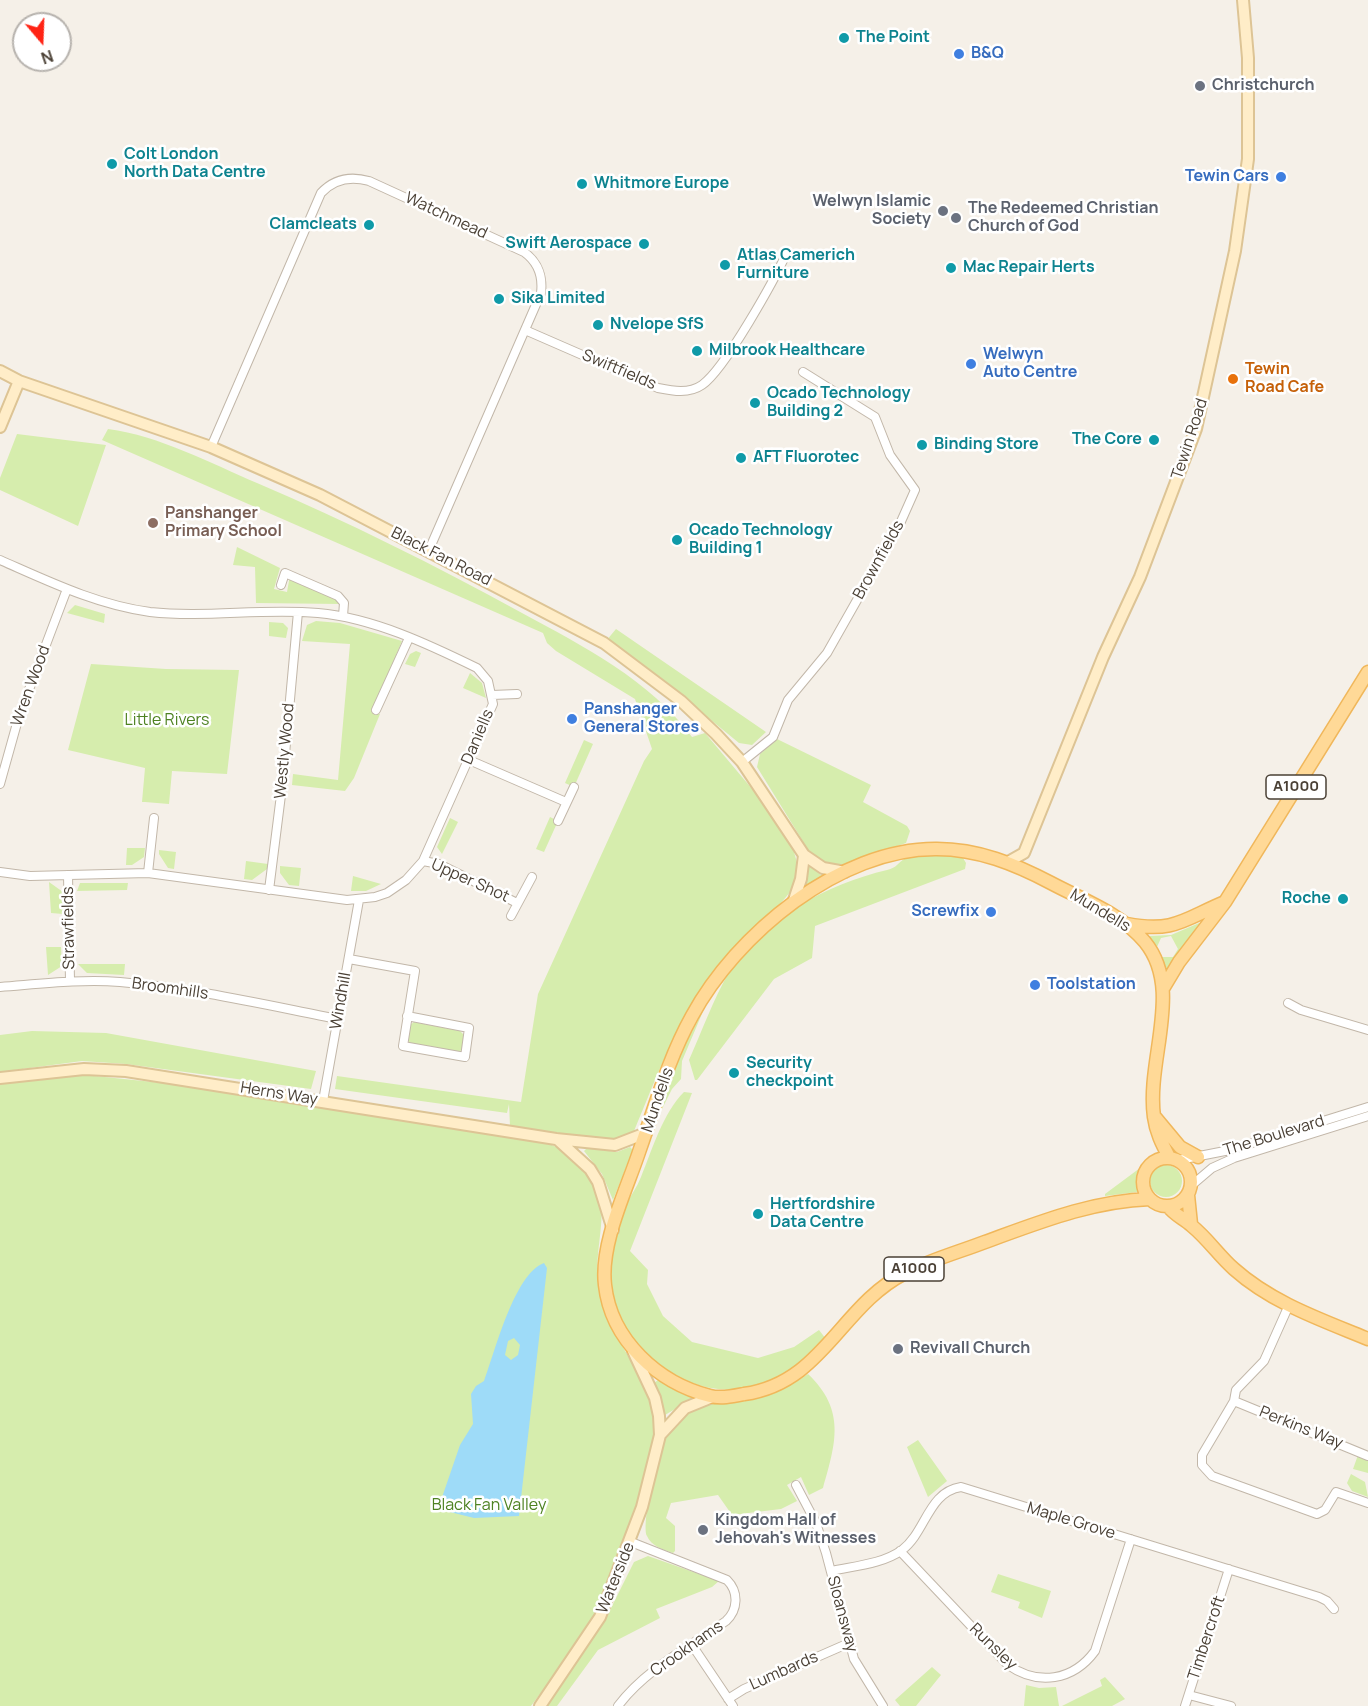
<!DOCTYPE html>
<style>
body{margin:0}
#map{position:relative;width:1368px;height:1706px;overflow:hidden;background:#f5f0e8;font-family:Manrope,sans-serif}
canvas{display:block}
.north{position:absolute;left:12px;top:12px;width:60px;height:60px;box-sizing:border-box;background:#fff;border:2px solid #b7b3ae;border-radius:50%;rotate:161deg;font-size:16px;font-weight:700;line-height:24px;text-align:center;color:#4a4035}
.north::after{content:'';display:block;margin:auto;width:21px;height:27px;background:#ff2415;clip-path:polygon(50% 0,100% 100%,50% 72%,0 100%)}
</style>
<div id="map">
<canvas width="1368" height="1706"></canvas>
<div class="north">N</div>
</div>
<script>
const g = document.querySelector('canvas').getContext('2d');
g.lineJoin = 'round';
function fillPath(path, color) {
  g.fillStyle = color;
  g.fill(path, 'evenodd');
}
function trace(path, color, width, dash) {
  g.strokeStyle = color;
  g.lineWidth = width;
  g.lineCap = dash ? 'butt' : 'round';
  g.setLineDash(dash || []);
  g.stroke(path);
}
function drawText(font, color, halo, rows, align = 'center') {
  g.font = font + ' Manrope,sans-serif';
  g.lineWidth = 5;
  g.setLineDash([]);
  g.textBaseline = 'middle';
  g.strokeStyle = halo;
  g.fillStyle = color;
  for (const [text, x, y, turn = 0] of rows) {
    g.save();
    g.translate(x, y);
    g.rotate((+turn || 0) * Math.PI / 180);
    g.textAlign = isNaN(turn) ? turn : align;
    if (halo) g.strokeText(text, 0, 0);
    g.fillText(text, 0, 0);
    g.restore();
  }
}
const green = new Path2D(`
 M108 429C160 436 210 463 257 483 348 522 435 565 522 613 583 646 650 680 692 737L705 733 753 790 792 845 798 866 794 887C771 918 739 941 715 971 677 1018 657 1077 634 1131L628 1137 611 1142 510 1126 509 1104 507 1113 335 1089 337 1076 521 1102 538 994 644 761 652 749 635 699 556 651 547 643 543 633 102 440Z
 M17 434 106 445 78 526 0 490V478Z
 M237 547 280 568 274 589 287 592 290 575 334 597 341 604 256 603 255 567 233 565Z
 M75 605 105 614 104 623 67 613Z
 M316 621 340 623 402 641 373 711 380 714 354 778 345 791 292 785 293 774 338 780 350 644 302 641 307 625Z
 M269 622 283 623 288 628 286 638 269 636Z
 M616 629 766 732 752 745 739 743 656 675 606 641Z
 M416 651 421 653 415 667 405 664 410 654Z
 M91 664 166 669 239 670 227 774 172 771 169 804 145 802H142L145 768 68 750Z
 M470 673 482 683 486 698 463 688Z
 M777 739 871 785 863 802 907 826 910 831 906 843 844 864H824L812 856 757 767 760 754Z
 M584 740 593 744 574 787 565 783Z
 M550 817 558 821 544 852 536 849Z
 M450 818 458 822 442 854 437 847Z
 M127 848H145L144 857 132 865H126Z
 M159 850 176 852 174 869 168 868 159 854Z
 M942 855 963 858 966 863 965 869 815 926 812 958 774 979 697 1080H695L689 1060C702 1031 713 1000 729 972 762 918 828 884 887 870 897 868 898 862 906 858 916 854 931 855 942 855Z
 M246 861 268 864 267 869 252 880 244 879Z
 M280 866 301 868 299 886 289 885 280 873Z
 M811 866 823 877 807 887 805 884 808 867Z
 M353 876 381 884 366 891H351Z
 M49 882 63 892V914L51 913Z
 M80 883H128L127 890 77 891Z
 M1204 921 1166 970 1149 936 1171 935ZM1171 936 1178 949 1173 957H1162L1157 947 1161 938Z
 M46 947H61L62 966 48 975Z
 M78 964H125L124 975 87 973Z
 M704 1009 682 1061 681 1079 672 1089 660 1113 677 1060Z
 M414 1022 460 1031 465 1036 462 1050 458 1052 411 1044 407 1040 410 1025Z
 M32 1031 106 1033 316 1071 311 1089 126 1064 82 1061 0 1072V1035Z
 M85 1075 192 1086 545 1143C557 1146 566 1152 576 1161 619 1197 594 1234 598 1280 603 1332 644 1367 655 1417 659 1434 649 1458 645 1475 631 1526 616 1578 589 1624 572 1653 551 1679 531 1706H0V1082Z
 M684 1092 692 1093 630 1251 648 1270 647 1284 663 1316 692 1342 758 1358 794 1347 819 1330 826 1339C813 1353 799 1368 782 1377 711 1415 619 1363 611 1285 609 1258 616 1229 626 1205 631 1195 637 1187 641 1177 652 1150 663 1113 684 1092Z
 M630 1147 633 1150 613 1200 602 1174 584 1151 587 1148 617 1152Z
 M1150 1181a16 16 0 1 1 32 0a16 16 0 1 1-32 0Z
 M1140 1168 1137 1192 1105 1196V1194Z
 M808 1374C846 1410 836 1443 823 1488L809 1495 801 1477 787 1485 797 1501 781 1509 732 1515 718 1495 671 1503 666 1518 675 1526V1551L673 1553C664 1550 651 1546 647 1536 641 1521 660 1441 670 1428 673 1423 681 1415 686 1411 703 1400 730 1403 749 1400 771 1396 790 1386 808 1374Z
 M658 1380 691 1396 692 1399 665 1415 654 1383Z
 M918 1440 947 1481 928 1497 907 1447Z
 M1358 1455 1368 1459V1473L1353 1469Z
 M1351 1474 1365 1482 1368 1497 1352 1491 1347 1483Z
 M648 1556 719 1581 712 1587 656 1609 660 1618 598 1650 557 1706H544L609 1612 634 1562Z
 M998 1574 1051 1591 1042 1618 1018 1608 1020 1602 991 1592Z
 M932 1667 941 1675 916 1706H900L895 1700Z
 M1105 1677 1125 1699 1112 1706H1062L1102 1686 1100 1680Z
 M1026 1685 1039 1688 1056 1687 1059 1706H1024Z`);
const water = new Path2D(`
 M544 1263 547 1268 519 1516 474 1518 438 1509 460 1445 473 1424 471 1394 476 1386 484 1381C495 1352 514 1274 544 1263ZM514 1338 520 1345 518 1355 511 1360 505 1355 508 1341Z`);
const street = new Path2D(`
 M525 330 658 388C673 391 689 394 702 385 725 369 775 279 787 252
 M211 447 321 193C334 179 351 176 369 181L524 252C538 262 543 277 541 293L429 550
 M0 560C48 581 97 605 150 612 206 618 262 608 318 613 373 618 428 644 477 668L488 681 493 704 423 861 406 880 387 893 375 897 347 900 148 873 30 876 0 872
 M281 585 285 573 338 596 344 603 343 616
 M492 695 517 694
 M376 710 409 638
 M469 760 566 802
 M742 762 773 737 788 700 827 653 899 526 915 490 890 455 875 417 803 372
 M0 784 19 716 67 589
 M558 821 574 787
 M423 861 439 864 517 903
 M148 873 154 818
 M68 875 70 981
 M269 890 282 787 298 612
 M511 916 532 877
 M349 959 415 971 403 1046 465 1057 469 1028 407 1016
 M0 987C40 984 80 979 120 982 193 988 266 1005 338 1019
 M1288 1003 1301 1010 1368 1030
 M323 1101 359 900
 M1179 1160 1230 1150 1368 1107
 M1192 1185 1212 1168 1234 1158 1368 1116
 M1289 1305 1264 1361 1236 1390 1234 1401 1202 1455V1465L1212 1476 1317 1514 1325 1510 1336 1492 1368 1503
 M1234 1401 1368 1456
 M796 1485 816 1523 826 1553 854 1659 883 1706
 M900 1551 1008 1665C1038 1686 1073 1681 1095 1651L1131 1539
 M831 1571C854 1566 883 1564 902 1550 926 1532 928 1492 961 1487L1319 1597 1327 1601 1334 1609
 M692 1645 733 1706
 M1189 1695 1231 1706
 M728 1699 744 1689 849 1643
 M618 1706C645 1670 689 1647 726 1621 738 1610 739 1592 727 1580L631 1542
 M1185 1706 1229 1569`);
const secondary = new Path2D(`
 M0 371 19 381 211 447 320 495 604 643 681 701 716 734 742 762 804 855 823 868 845 872
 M0 427 19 381
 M1008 862 1024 853 1103 657 1140 577 1196 429 1235 251 1248 159V58L1243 0
 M793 903 801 879 804 855
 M0 1078 84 1069 126 1071 556 1139 615 1145 646 1133
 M557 1139 590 1169 598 1182 613 1230
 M660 1435 685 1408 712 1397
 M540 1706 600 1617 642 1507 660 1435 659 1416 655 1398 633 1351`);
const primary = new Path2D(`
 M1127 924C1175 933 1184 919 1225 902
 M1164 987 1179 962 1225 902 1368 672
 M1155 1117 1180 1147 1198 1157
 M1143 1182a24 24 0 1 1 48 0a24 24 0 1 1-48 0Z
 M1188 1195 1191 1224
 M1150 1199C1092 1201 1040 1222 985 1242 959 1252 930 1260 905 1273 840 1306 823 1383 744 1394 734 1396 721 1399 710 1396 658 1383 611 1340 605 1285 600 1244 626 1191 639 1152 655 1107 668 1059 692 1016 736 935 839 848 937 849 978 849 1015 864 1051 883 1083 900 1122 914 1145 942 1184 990 1146 1059 1154 1117 1156 1132 1162 1144 1169 1157
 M1168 1206C1175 1216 1184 1218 1192 1226 1208 1239 1219 1256 1234 1269 1272 1303 1322 1320 1368 1339`);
const markers = [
 [844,38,6,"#0f9aa8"],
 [959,54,6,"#3f7fe0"],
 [1200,86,6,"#6b7280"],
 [112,164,6,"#0f9aa8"],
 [1281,177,6,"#3f7fe0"],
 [582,184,6,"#0f9aa8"],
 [943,211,6,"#6b7280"],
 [956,218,6,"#6b7280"],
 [369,225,6,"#0f9aa8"],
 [644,244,6,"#0f9aa8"],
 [725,265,6,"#0f9aa8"],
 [951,268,6,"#0f9aa8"],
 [499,299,6,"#0f9aa8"],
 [598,325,6,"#0f9aa8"],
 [697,351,6,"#0f9aa8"],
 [971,364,6,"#3f7fe0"],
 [1233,379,6,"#e8710a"],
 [755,403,6,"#0f9aa8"],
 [1154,440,6,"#0f9aa8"],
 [922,445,6,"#0f9aa8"],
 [741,458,6,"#0f9aa8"],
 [153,523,6,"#8d6e63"],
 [677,540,6,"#0f9aa8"],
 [572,719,6,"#3f7fe0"],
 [1343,899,6,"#0f9aa8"],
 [991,912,6,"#3f7fe0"],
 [1035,985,6,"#3f7fe0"],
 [734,1073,6,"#0f9aa8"],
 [758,1214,6,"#0f9aa8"],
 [898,1349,6,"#6b7280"],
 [703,1530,6,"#6b7280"]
];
const shields = [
 [1296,787,60],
 [914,1269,60]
];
const shieldNames = [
 ["A1000",1296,787],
 ["A1000",914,1269]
];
const cultureNames = [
 ["The Point",856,38],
 ["Colt London",124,155],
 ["North Data Centre",124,173],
 ["Whitmore Europe",594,184],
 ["Clamcleats",357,225,"right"],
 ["Swift Aerospace",632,244,"right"],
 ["Atlas Camerich",737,256],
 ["Furniture",737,274],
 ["Mac Repair Herts",963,268],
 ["Sika Limited",511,299],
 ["Nvelope SfS",610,325],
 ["Milbrook Healthcare",709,351],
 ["Ocado Technology",767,394],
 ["Building 2",767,412],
 ["The Core",1142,440,"right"],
 ["Binding Store",934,445],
 ["AFT Fluorotec",753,458],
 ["Ocado Technology",689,531],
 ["Building 1",689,549],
 ["Roche",1331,899,"right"],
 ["Security",746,1064],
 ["checkpoint",746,1082],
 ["Hertfordshire",770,1205],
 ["Data Centre",770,1223]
];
const shopNames = [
 ["B&Q",971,54],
 ["Tewin Cars",1269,177,"right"],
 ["Welwyn",983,355],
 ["Auto Centre",983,373],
 ["Panshanger",584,710],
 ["General Stores",584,728],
 ["Screwfix",979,912,"right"],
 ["Toolstation",1047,985]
];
const worshipNames = [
 ["Christchurch",1212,86],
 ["Welwyn Islamic",931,202,"right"],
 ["Society",931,220,"right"],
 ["The Redeemed Christian",968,209],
 ["Church of God",968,227],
 ["Revivall Church",910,1349],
 ["Kingdom Hall of",715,1521],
 ["Jehovah's Witnesses",715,1539]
];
const streetNames = [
 ["Watchmead",446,216,25],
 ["Swiftfields",619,370,23],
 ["Tewin Road",1190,439,-72],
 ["Black Fan Road",441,557,27],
 ["Brownfields",879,560,-61],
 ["Wren Wood",31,686,-70],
 ["Daniells",478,737,-67],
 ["Westly Wood",285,751,-85],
 ["Upper Shot",470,881,24],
 ["Mundells",1100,911,31],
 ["Strawfields",69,928,-91],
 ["Broomhills",170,989,8],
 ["Windhill",341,1001,-80],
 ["Herns Way",279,1094,9],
 ["Mundells",658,1100,-71],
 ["The Boulevard",1274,1136,-17],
 ["Perkins Way",1301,1428,22],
 ["Maple Grove",1071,1521,17],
 ["Waterside",616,1578,-68],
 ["Sloansway",842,1614,75],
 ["Timbercroft",1207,1638,-72],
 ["Runsley",993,1647,44],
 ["Crookhams",687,1649,-35],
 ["Lumbards",784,1671,-24]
];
const foodNames = [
 ["Tewin",1245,370],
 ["Road Cafe",1245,388]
];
const educationNames = [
 ["Panshanger",165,514],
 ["Primary School",165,532]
];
const parkNames = [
 ["Little Rivers",167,721],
 ["Black Fan Valley",489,1506]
];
fillPath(green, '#d6edad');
fillPath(water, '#9edbf8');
trace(street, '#c2b7a9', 10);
trace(secondary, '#ddc495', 14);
trace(primary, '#f0b75b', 15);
trace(street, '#fff', 8);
trace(secondary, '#ffedc8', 10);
trace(primary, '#ffd997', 12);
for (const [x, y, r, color] of markers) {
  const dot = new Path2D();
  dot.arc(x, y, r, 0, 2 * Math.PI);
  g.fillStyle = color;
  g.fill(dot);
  trace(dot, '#fff', 2);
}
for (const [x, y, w] of shields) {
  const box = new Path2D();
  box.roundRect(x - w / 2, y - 12, w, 24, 4.5);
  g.fillStyle = '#fff';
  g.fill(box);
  trace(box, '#4a4035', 1.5);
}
drawText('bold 15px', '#4a4035', null, shieldNames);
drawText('bold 16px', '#0d838f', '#fff', cultureNames, 'left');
drawText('bold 16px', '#366cbe', '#fff', shopNames, 'left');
drawText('bold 16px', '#5b616d', '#fff', worshipNames, 'left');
drawText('16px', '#4a4035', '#fff', streetNames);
drawText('bold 16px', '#c56008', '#fff', foodNames, 'left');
drawText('bold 16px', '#785e54', '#fff', educationNames, 'left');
drawText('16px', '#4e8222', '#fff', parkNames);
</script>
